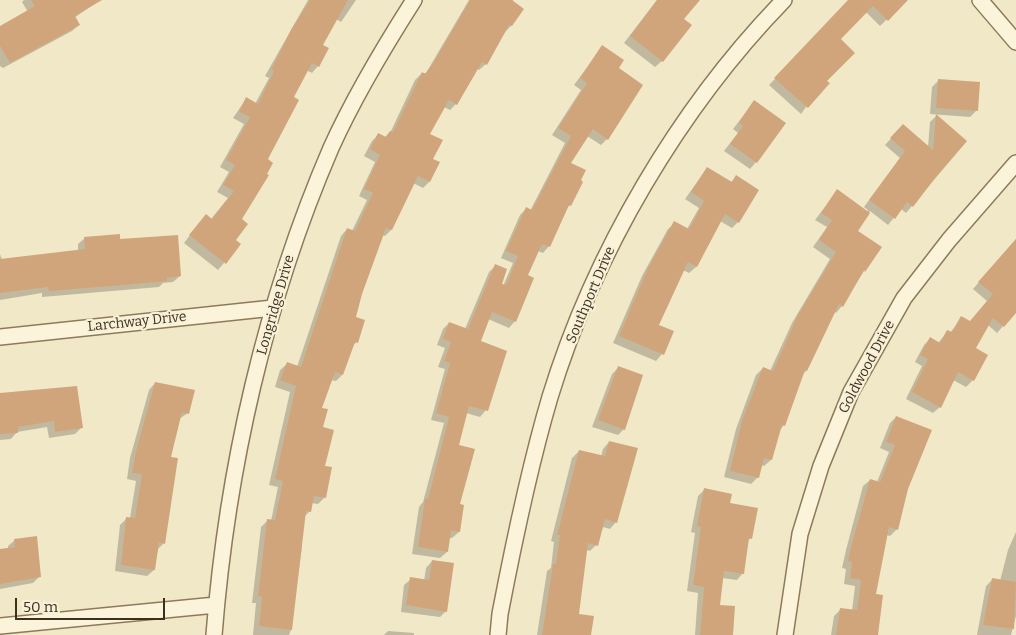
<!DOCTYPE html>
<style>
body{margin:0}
#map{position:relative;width:1016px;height:635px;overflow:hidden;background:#f1e8c7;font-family:Bitter,serif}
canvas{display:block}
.scale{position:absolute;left:15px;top:598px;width:150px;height:22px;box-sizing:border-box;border:2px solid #3e301f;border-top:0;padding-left:6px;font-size:15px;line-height:18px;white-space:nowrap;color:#3e301f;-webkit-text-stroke:4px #f8f1d7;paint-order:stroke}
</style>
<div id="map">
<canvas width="1016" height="635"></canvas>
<div class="scale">50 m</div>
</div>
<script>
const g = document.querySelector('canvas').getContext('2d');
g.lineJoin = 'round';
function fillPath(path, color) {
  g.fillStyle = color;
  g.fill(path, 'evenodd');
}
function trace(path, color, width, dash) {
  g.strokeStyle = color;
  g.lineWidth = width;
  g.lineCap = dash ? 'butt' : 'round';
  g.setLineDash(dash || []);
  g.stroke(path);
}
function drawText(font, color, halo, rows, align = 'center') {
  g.font = font + ' Bitter,serif';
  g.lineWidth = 4.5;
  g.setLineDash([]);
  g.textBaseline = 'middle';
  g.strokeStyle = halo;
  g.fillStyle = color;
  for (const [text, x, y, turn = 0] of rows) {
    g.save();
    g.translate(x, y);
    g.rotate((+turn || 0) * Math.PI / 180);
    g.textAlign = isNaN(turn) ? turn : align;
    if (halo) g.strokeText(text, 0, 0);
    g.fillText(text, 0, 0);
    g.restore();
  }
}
const shadow = new Path2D(`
 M24 0H100L74 18 79 25 72 31 3 68 0 66V27L28 12 22 2Z
 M308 0H356L341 22 336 19 321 45 318 66 312 73 306 70 292 98 240 220 234 240 240 244 218 270 184 243 200 222 211 219 228 198 217 192 229 172 220 167 244 124 233 118 246 99 255 104 269 78 265 76Z
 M469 0H513L511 26 505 32 486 64 479 70 476 68 456 104 450 110 444 107 428 134 432 159 439 163 429 182 423 188 413 183 391 230 385 236 382 235 360 294 354 318 357 342 352 346 342 375 336 381 331 380 321 408 324 498 318 504 311 503 310 511 303 518 299 545 302 546 291 630 289 635H253L256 603H252L261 527 268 520 271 521 278 487 269 485 290 392 275 387 280 370 287 364 297 367 341 236 347 229 352 231 367 200 359 196 375 162 364 156 372 141 378 135 384 138 391 131 415 80 422 73H426Z
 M657 0H699L682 19 662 61 655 67 624 43Z
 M852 0H907L880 26 866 12 839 39 825 81 801 114 769 85Z
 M602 47 617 68 607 139 601 145 587 136 570 163V205L566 209 549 246 543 253 538 251 527 276 515 321 509 328 488 319 479 342 486 410 480 417 466 413 457 446 459 532 452 538H449L447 552 440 558 412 554 419 507 423 502 444 423 431 420 445 369 438 367 445 348 437 345 443 329 449 323 465 329 489 272 495 266 501 285 503 286 513 263 501 258 520 215 526 209 530 211 565 143 552 135 581 90 574 85Z
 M939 80 976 111 970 117 930 114 932 87Z
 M754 102 756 162 750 169 724 151 738 133 733 129Z
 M936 116 966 142 906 213 901 209 888 225 870 211 856 231 864 271 842 306 836 313 834 311 806 371 802 375 784 425 779 431 771 460 764 466 761 465 758 477 751 484 724 477 736 429 756 375 763 368 770 371 792 323 830 259 813 247 827 227 815 220 837 191 867 212 868 210 864 207 900 158 885 145 897 132 928 147 930 122Z
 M707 168 730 183 736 177 738 222 732 228 720 221 696 267 689 273 683 270 658 325 662 354 656 361 613 343 642 276 668 229 675 223 687 229 699 208 685 199Z
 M85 238 119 240 180 276 173 282 163 283 159 287 42 297V293L0 300V254L2 260 78 251V244Z
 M1016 239V311L997 333 988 325 974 349 987 356 973 380 966 387 953 380 940 407 933 413 906 399 922 366 915 362 924 345 930 339 938 343 948 331 950 333 962 317 970 322 987 301 973 289Z
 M618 368 624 429 618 435 592 427 612 374Z
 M155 383 188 413 179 419 169 458 164 543 158 549 154 570 147 576 115 571 120 525 127 518H130L136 481 127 479 130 458 149 390Z
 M0 394 82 427 75 434 49 438 47 427 17 432 11 439 0 440Z
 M896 417 907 489 897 529 890 536 886 535 875 595 876 635H831L834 616 840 610 852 611 855 586 844 584 846 569 842 568 846 550 863 486 870 480 877 482 889 452 880 448 890 423Z
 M609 442 616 522 610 529 603 527 596 545 590 551 586 550 577 615 590 635H537L547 571 551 568 554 542 551 541 572 458 579 451 601 457 603 449Z
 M704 490 729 504 751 538 747 541 743 573 737 580 722 578 719 606 732 635H695L698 593 687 591 695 533 691 532 698 496Z
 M1016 532V616L1011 635H977L986 586 992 580 1000 581 1008 550Z
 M15 540 40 576 33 583 0 589V550L8 549V546Z
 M432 561 446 611 440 617 401 612 404 585 411 579 424 581 426 568Z
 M388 631 414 633V635H384Z`);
const building = new Path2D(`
 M31 0H102L75 16 80 25 10 63 0 46V26L35 6Z
 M310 0H348L323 45 329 48 319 67 312 63 294 97 299 100 268 159 273 163 267 174 269 175 242 219 248 224 236 240 241 244 226 264 189 235 206 214 212 219 234 191 223 185 235 165 226 160 250 117 239 112 246 97 258 104 274 71 271 70 292 28Z
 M470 0H512L524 9 512 26 509 25 487 65 482 62 457 105 449 100 430 134 443 140 433 159 440 162 430 182 418 176 392 230 386 228 362 294 356 317 365 320 358 343 355 342 343 375 335 372 322 408 328 409 323 427 334 430 325 466 332 467 326 498 314 496 311 512 306 511 292 630 259 626 262 597 258 596 267 519 275 520 283 481 275 479 296 386 280 380 287 362 301 367 347 228 355 231 373 193 364 189 380 155 370 149 378 133 386 137 390 131 393 132 422 72 425 74 432 65Z
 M657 0H700L684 19 692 25 663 62 630 36Z
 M848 0H908L888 21 873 6 841 39 855 53 827 81 830 83 808 108 774 78Z
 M602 45 624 60 619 68 643 85 608 140 593 129 571 163 586 170 581 180 583 182 571 206 569 205 550 247 542 244 528 275 534 278 516 322 492 312 481 341 507 351 488 411 469 406 459 445 475 449 460 504 464 505 460 532 451 531 448 552 418 547 425 499H428L449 417 436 413 450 363 444 361 451 342 443 339 449 322 468 329 495 264 507 269 502 284 506 285 518 256 506 251 526 207 532 210 571 136 558 128 587 83 580 78Z
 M938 79 980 82 978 111 936 108Z
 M754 100 786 123 757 163 730 144 743 126 739 122Z
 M936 114 967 141 935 178 913 207 907 202 895 219 869 200 905 151 890 138 903 124 933 150Z
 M707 167 732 182 736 175 759 190 739 223 725 214 697 267 688 262 659 325 674 331 664 355 619 336 648 268 674 221 689 229 704 201 691 192Z
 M837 189 870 213 858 231 882 247 865 272 864 270 843 307 839 304 807 371 805 370 785 426 782 425 772 460 764 458 759 478 730 471 742 421 763 367 773 371 798 315 836 252 819 240 832 220 821 213Z
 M120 234V239L178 235 181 276 167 278V281L124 285 49 291 48 287 0 293V259L85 249 84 237Z
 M1016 239V313L1004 327 993 318 976 348 988 355 974 381 958 372 941 408 912 392 928 359 920 355 930 337 940 343 947 330 952 332 961 316 970 321 993 294 978 282Z
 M618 366 643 375 625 430 598 420Z
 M155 382 195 390 189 414 182 412 171 457 178 458 165 544 159 542 155 570 121 565 126 517 135 518 142 474 132 473 136 451Z
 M77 386 83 428 55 432 54 421 18 427V433L0 434V393Z
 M896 416 932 430 908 489 898 530 889 527 876 594 883 595 878 635H836L840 608 857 610 861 580 850 578 852 562 848 561 852 543 870 479 880 482 895 445 886 442Z
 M609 441 638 448 617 523 605 519 598 546 588 543 579 614 594 616 591 635H542L553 564H556L560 535H557L579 450 605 456Z
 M704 488 732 494 730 503 758 508 752 539 749 538 744 574 724 571 720 605 735 606 733 635H700L704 587 693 585 701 527 697 526Z
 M37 536 41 577 0 584V549L15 547 14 539Z
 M432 560 454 563 447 612 406 605 410 577 429 580Z
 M992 578 1016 582 1014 629 983 625Z`);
const street = new Path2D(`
 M980 0 1016 42
 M0 337 273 308
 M0 626 216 605
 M214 635C227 469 265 301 331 148 354 97 384 47 414 0
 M498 635 500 614C514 541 529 468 550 397 594 253 679 108 784 0
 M785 635 800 534 821 466 851 392 904 298 949 240 1016 163`);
const streetNames = [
 ["Southport Drive",591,295,-67],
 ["Longridge Drive",276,305,-74],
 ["Larchway Drive",137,322,-6],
 ["Goldwood Drive",867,367,-62]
];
fillPath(shadow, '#0003');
fillPath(building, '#d1a57b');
trace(street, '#8e7a5b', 18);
trace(street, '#fbf4db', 15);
drawText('14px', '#3e301f', '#f8f1d7', streetNames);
</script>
